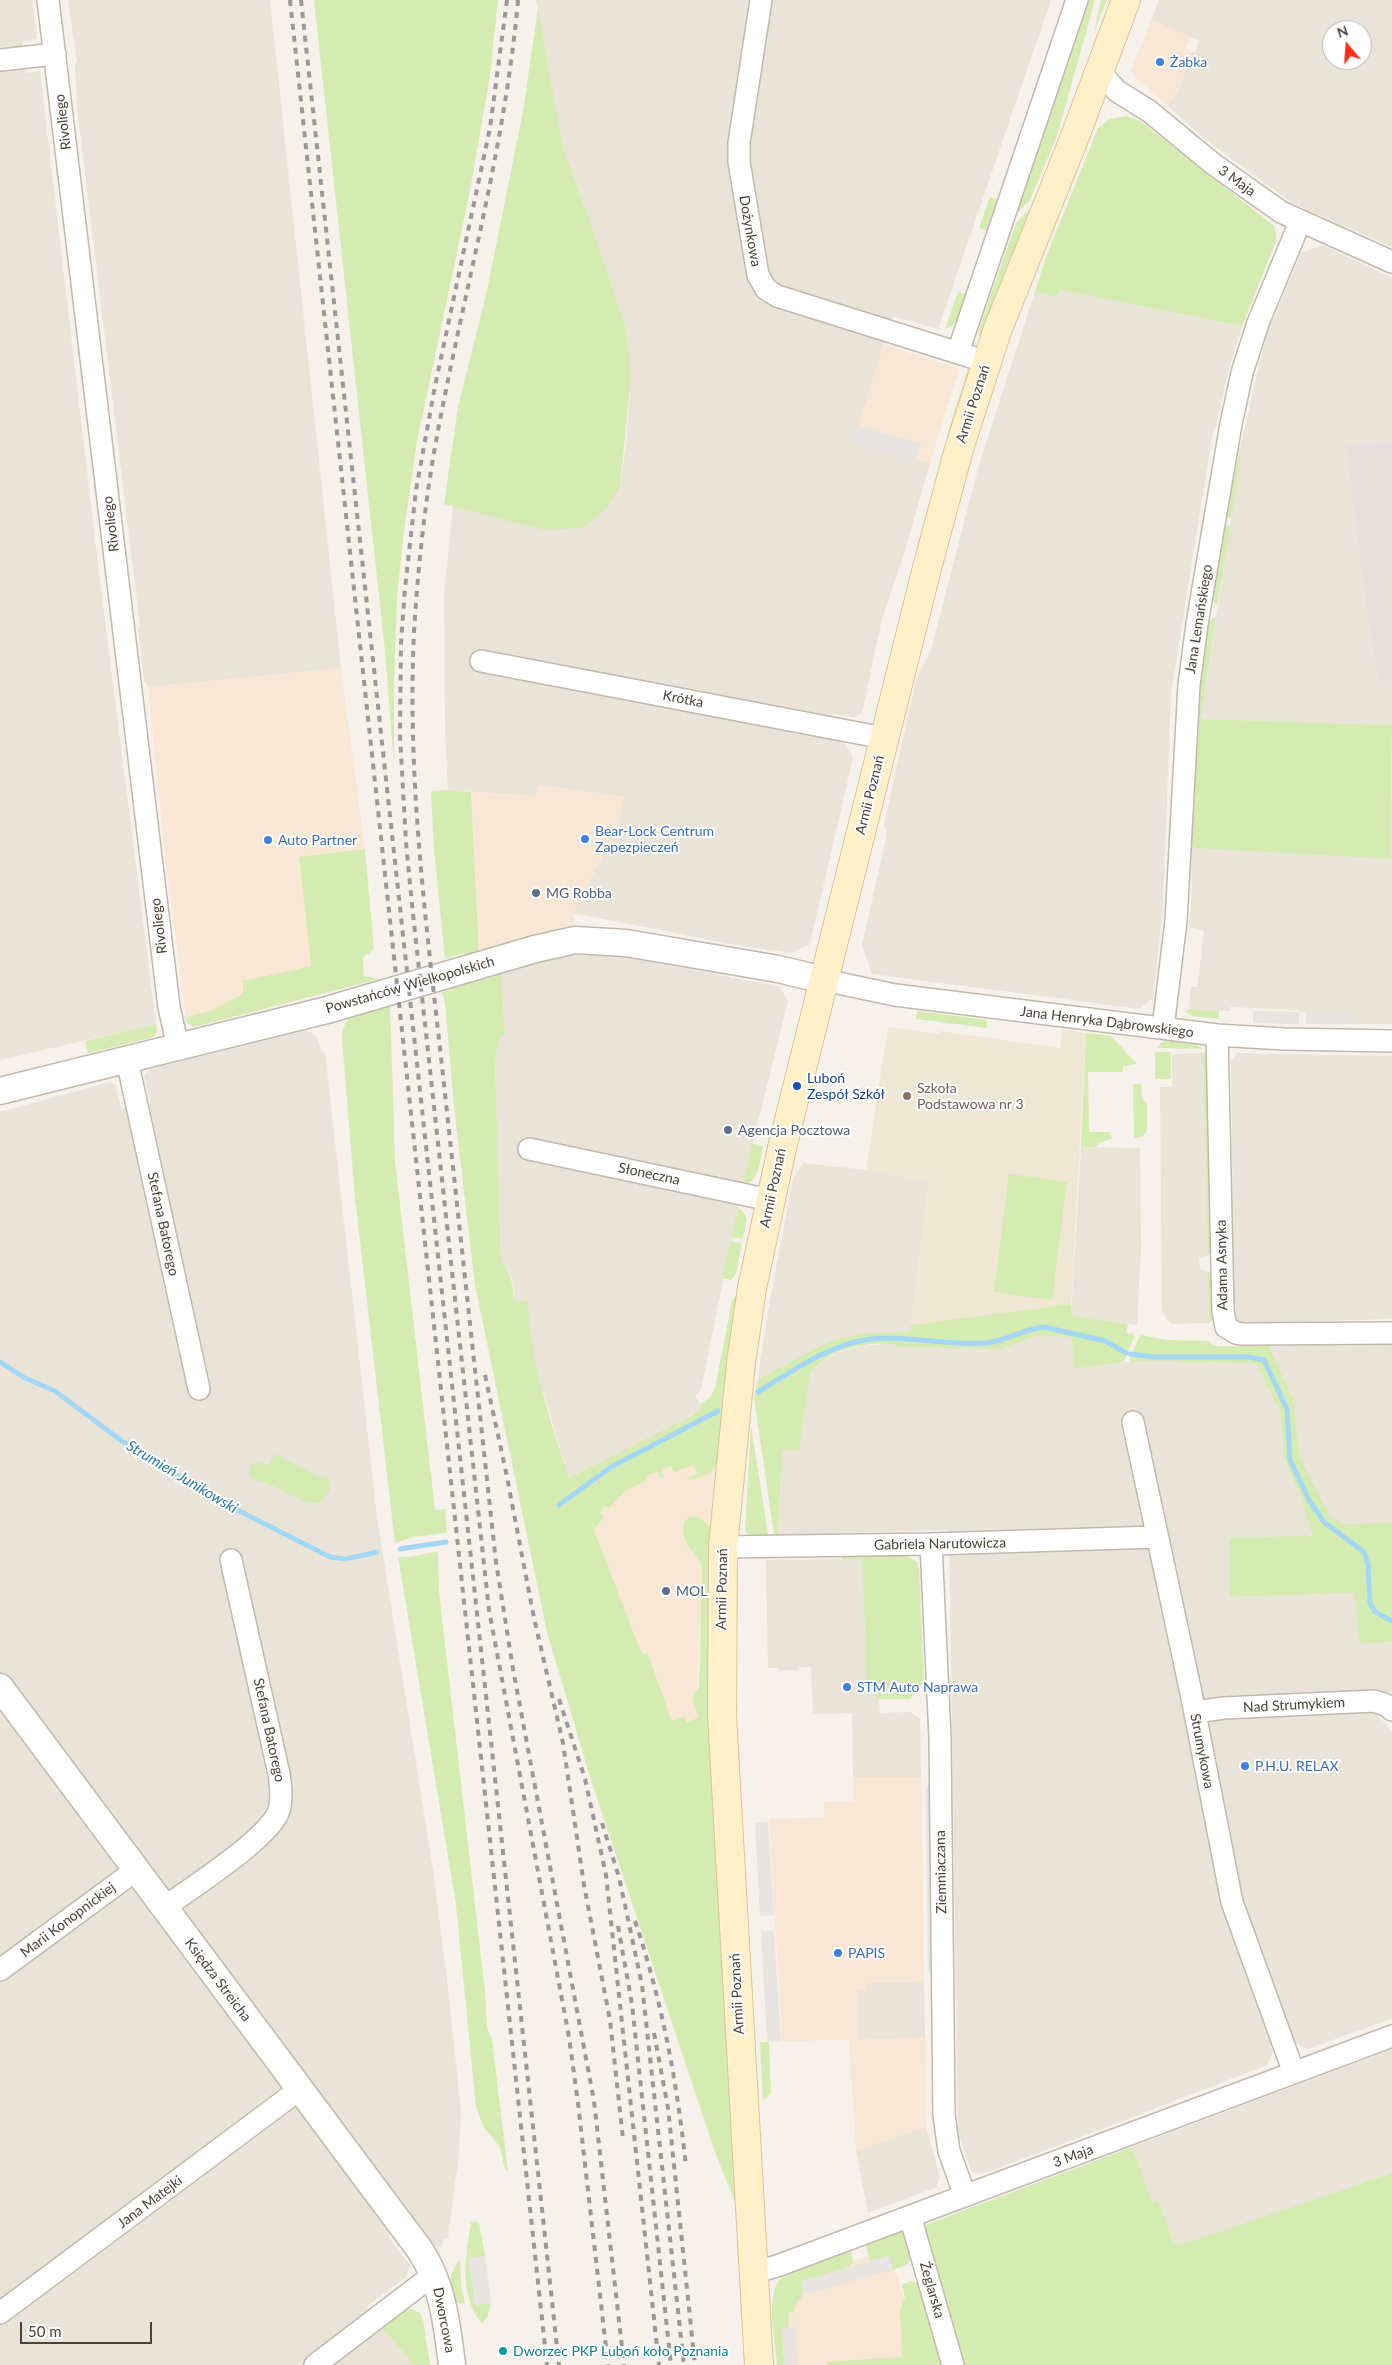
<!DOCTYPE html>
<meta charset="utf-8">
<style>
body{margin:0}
#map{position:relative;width:1392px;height:2365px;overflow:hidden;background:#f6f1ea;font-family:Lato,sans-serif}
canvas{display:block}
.north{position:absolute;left:1322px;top:20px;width:50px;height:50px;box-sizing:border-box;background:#fff;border:1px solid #b7b3af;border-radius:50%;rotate:342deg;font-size:14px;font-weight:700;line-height:20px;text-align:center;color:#4a4237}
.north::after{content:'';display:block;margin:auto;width:18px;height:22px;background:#ff2f17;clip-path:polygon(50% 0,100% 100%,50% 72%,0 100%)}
.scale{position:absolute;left:20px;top:2322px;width:132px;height:22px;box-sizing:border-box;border:2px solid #4a4237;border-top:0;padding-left:6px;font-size:15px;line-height:18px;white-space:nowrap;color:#4a4237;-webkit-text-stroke:4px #fff;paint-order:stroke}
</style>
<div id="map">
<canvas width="1392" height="2365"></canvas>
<div class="north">N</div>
<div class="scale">50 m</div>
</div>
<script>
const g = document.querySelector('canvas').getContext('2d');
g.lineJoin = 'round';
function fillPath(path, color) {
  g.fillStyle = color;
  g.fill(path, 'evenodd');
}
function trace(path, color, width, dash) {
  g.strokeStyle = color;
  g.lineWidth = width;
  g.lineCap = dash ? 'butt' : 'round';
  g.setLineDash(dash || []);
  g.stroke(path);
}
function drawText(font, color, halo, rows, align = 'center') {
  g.font = font + ' Lato,sans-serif';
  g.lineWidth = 4;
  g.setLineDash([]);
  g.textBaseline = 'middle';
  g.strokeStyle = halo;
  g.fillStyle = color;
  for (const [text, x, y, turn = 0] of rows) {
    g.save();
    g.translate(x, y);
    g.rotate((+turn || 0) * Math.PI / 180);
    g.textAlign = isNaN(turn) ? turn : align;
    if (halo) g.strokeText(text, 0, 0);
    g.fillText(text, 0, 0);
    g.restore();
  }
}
const residential = new Path2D(`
 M0 0H32L37 39 22 41 25 73 40 71 98 564 156 1024 0 1060Z
 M68 0H270L341 668 148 687 144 681 138 628 140 627 77 107 75 64 77 61Z
 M536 0H1051L938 329 893 316 853 442 930 463 903 557 882 619 862 713 853 717 833 714 828 739 846 744 853 758 810 944 792 953 741 946 573 913 616 829 625 797 538 785 536 796 448 790 445 730 444 595 453 505 543 530 620 487 626 447 631 376 626 328 599 247 562 144Z
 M1159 0H1392V247L1292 203 1206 140 1168 106 1182 82 1192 51 1195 52 1199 41 1151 20ZM1332 30H1362V60H1332Z
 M1323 245 1392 278V442L1346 445 1378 681 1392 680V725L1201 719 1241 454 1240 449 1269 323H1272L1301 253Z
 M1060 290 1242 326 1227 376 1215 431 1213 432 1171 693 1163 906 1153 998 1140 1009 872 974 862 945 887 834 884 824 916 680 931 650 979 465 1035 292 1057 297Z
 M1392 742V1024H1355V1012H1299V1010L1230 1007V1011H1219L1191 1009 1189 1005 1191 987H1197L1204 931 1189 927 1192 889 1191 848 1390 859Z
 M569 953H604L766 984 780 987 788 1001 742 1187 701 1390 695 1396 703 1408 666 1430 569 1478 535 1365 529 1333 528 1302 513 1300 514 1288 511 1276 501 1261 495 1062 500 1036 505 1033 501 971Z
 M304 1031 310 1032 317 1037 322 1051 325 1053 377 1517 433 1870 446 1971 461 2110 459 2153 448 2238 444 2239 442 2248 434 2246 413 2218 388 2236 410 2265 406 2277 366 2307 414 2365H0V1112L110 1082 116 1085 121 1109 151 1103 144 1075 151 1069Z
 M1203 1052 1208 1255 1199 1258 1200 1269 1208 1271 1209 1323 1172 1324 1166 1319 1162 1311 1160 1087H1172V1055Z
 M1237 1053 1392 1056V1319L1239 1323 1234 1317 1231 1060Z
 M1081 1147 1140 1148 1141 1248 1137 1325 1071 1316Z
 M803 1163 866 1170 929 1181 910 1332 863 1333 830 1341 758 1379 767 1316 793 1179Z
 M1035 1336 1071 1337 1075 1369 1132 1361 1256 1363 1280 1412 1285 1462 1302 1500 1312 1537 1229 1538V1597L1356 1593 1359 1644 1392 1642V1692L1370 1694 1371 1708 1392 1731V2019L1307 2049 1294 2043 1287 2025 1267 2033 1273 2052 1267 2065 1118 2123 985 2173 977 2174 971 2171 958 2131 949 1530 778 1535 782 1450H799L811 1371 837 1352 861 1346 894 1343 900 1347 1002 1349Z
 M1392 1343V1522L1343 1524 1330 1516 1300 1458 1293 1399 1269 1346Z
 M862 1559 867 1681 870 1691 879 1699 880 1713 910 1712 920 1719 921 1777H853L852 1713 813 1714 811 1667H799V1670L779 1671 778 1668H768L766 1560Z
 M924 1982 925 2038 857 2040V1991L867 1990V1983Z
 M1392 2049V2173L1191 2241 1177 2244 1174 2242 1158 2201 1152 2203 1132 2147Z
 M926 2127 940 2176 937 2187 868 2213 856 2151Z`);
const commercial = new Path2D(`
 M1151 20 1190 37 1186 48 1192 51 1182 82 1168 106 1138 80 1131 71Z
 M884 345 959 369 930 463 853 442Z
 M341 668 365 849 299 858 311 966 244 981 243 994 210 1011 186 1017 164 847 148 687Z
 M538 785 625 797 616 829 573 913 575 925 479 952 471 792 536 796Z
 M709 1435H720L712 1539 709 1730 659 1742 568 1510ZM719 1435 700 1478H687L697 1474 694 1464 674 1472 671 1465 662 1469 664 1475 659 1478 657 1472 645 1476 647 1480 624 1492 609 1508 605 1506 599 1514 604 1516 594 1530 639 1648 643 1654 647 1653 649 1657 672 1721 686 1723 699 1717 697 1692 702 1567 697 1556 691 1552 708 1523 712 1531 708 1729 659 1741 569 1510Z
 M853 1777H921L924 1982 867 1983V1991H857V1999L858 2040 925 2038 926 2127 856 2151 849 2040 782 2041 769 1819 824 1817V1802L853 1801Z
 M876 2253 897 2273 923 2365H782L778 2290Z`);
const industrial = new Path2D(`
 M1392 442V680L1378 682 1363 578 1346 445Z`);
const education = new Path2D(`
 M888 1027 939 1034 940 1031 1060 1048 1062 1029 1086 1033 1071 1304 911 1325 929 1181 866 1170Z`);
const green = new Path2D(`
 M314 0H498L490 75 470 191 417 441 404 531 397 597 394 684V765L385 651Z
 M1085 0H1095L1057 136 1030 200 1011 219Z
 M1101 0H1107L1094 32Z
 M538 8 562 144 599 247 626 328 631 376 620 487 605 509 583 528 543 530 444 504 458 407 486 295 523 112Z
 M1126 116 1140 121 1274 226 1276 234V241L1242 326 1060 290 1057 297 1035 292 1046 257 1098 128 1110 119Z
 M990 197 999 200 988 231 979 228Z
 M1034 205 982 337H980L978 332 1016 223Z
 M958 292 967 295C962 308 959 325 945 329Z
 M969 365 972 368 950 436H947Z
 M1240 449 1241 454 1232 518 1225 517Z
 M1223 525 1231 526 1217 606 1212 599Z
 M1216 617 1201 719 1392 725 1390 859 1191 848 1198 697 1208 624 1211 619Z
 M448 790 471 792 479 952 464 956 463 953 445 959 434 849 431 791Z
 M365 849 374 950 363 957 364 976 379 979 202 1025 194 1027 188 1024 184 1015 186 1017 210 1011 243 994V981L311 966 299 857Z
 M501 971 505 1034 500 1036 495 1062 501 1261C510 1274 514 1283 513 1300L528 1302C531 1365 550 1419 569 1478L691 1416 702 1408 700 1405 711 1396 715 1388 732 1301 736 1295 741 1293 722 1404 717 1464C711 1476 698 1479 686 1479L697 1474 694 1465 674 1472 671 1466 662 1469 664 1476 659 1478 657 1472 646 1476 647 1480 624 1492 609 1508 604 1506 600 1514 604 1516 594 1530 639 1647 643 1654 647 1653 649 1657 672 1721 684 1717 686 1723 699 1717 692 1699 699 1688 702 1567C695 1548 680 1546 684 1522L690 1517C700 1515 708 1522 712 1531L708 1729 740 2214 716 2155 590 1777 547 1632 475 1285 454 1107 445 1003 442 992 451 990 454 983Z
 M390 1003 395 1161 435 1510 445 1509 447 1533 413 1537 395 1543 355 1198 342 1039C343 1009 366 1010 390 1003Z
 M1191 1009 1219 1011V1019L1192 1016 1185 1011Z
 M917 1011 987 1020V1028L916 1019Z
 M156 1024 157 1032 154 1037 88 1053 85 1041Z
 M1086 1033 1111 1036 1137 1064 1123 1066V1072H1088L1089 1132H1109L1112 1138 1099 1143 1096 1147H1081Z
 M1171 1040 1192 1042 1203 1049 1157 1048 1162 1042Z
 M1155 1052H1171V1079H1155Z
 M1203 1052 1207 1056 1212 1251 1208 1255Z
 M1133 1084H1141L1142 1098 1147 1105V1131L1142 1137 1134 1138Z
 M752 1143 763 1146C760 1159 760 1183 743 1184Z
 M1009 1174 1067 1182 1052 1300 994 1292Z
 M738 1208C751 1214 745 1228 743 1239L731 1237Z
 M730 1241 742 1243 736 1274 731 1280 722 1278Z
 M1208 1271 1212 1275 1214 1319 1209 1323Z
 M1071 1304 1072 1316 1128 1324 1126 1333 1135 1334 1124 1362 1075 1369 1071 1337 1035 1336 1002 1349 900 1347C888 1339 851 1346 837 1352 828 1356 819 1365 811 1371L799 1450H782L778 1535 774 1534 754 1398 758 1379 830 1341 863 1333 910 1332 911 1325Z
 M1140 1335 1167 1340 1209 1341 1213 1346H1269L1293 1399 1300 1458 1330 1516 1343 1524 1392 1522V1642L1359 1644 1355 1593 1229 1597V1538L1312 1536 1302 1500 1285 1462 1280 1412 1256 1363 1130 1361V1358Z
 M751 1426 768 1534 764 1536H750L745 1531Z
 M275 1454 320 1477 329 1476 330 1489 322 1502C303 1509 274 1480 252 1480L249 1473 252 1464 257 1462 269 1465Z
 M438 1552 439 1592 485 1992 487 2027 492 2040 508 2171 505 2170 500 2147 484 2128 476 2107 456 1905 398 1557C412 1558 424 1553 438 1552Z
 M905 1555 917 1562 919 1568 924 1682 910 1699H879L870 1691 867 1681 862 1559H841L843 1556Z
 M760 2042H769L771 2093 763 2101Z
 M1132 2147 1152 2202 1158 2201 1174 2242 1177 2244 1191 2241 1392 2173V2365H961L920 2227Z
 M475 2221 479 2223 485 2256 469 2259 475 2305 491 2303 488 2315 482 2324C458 2294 466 2257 471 2222Z
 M904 2230 912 2256 908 2264 893 2270 889 2256 870 2261 866 2245Z
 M851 2251 853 2262 849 2267 801 2281 804 2294 797 2302 794 2312 788 2313 789 2328H782L784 2365H777C776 2345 765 2297 779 2281 793 2266 831 2258 851 2251Z
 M460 2259 461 2284 465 2304 453 2302C448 2284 449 2274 460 2259Z
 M913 2281 920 2284 943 2365H827L826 2362 902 2357 900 2311 905 2297 902 2284Z
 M412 2309 420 2313 423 2319 430 2365H414L382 2327 403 2311Z`);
const parking = new Path2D(`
 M858 426 921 444 917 460 853 442Z
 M1253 1011 1299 1012V1024L1253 1023Z
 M1306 1012H1355V1024H1306Z
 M931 1782 935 1977 928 1971 926 1788Z
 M768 1822 774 1915 760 1916 755 1823Z
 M774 1930 781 2041 767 2042 761 1931Z
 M485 2256 491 2303 475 2305 469 2258Z
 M890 2256 893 2270 804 2294 801 2281Z
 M796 2327 798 2365H784L782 2328Z`);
const stream = new Path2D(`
 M1130 1354 1155 1357H1249L1264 1360 1287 1409 1290 1460 1309 1500 1324 1522 1364 1552 1368 1564 1370 1603 1375 1612 1392 1621
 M0 1362 25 1378 55 1391 122 1441 210 1496 330 1557 346 1559 377 1552
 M758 1392C793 1371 829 1344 871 1339 909 1335 947 1346 985 1343 1006 1341 1024 1329 1044 1327L1105 1341 1126 1353
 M559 1505 611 1467 718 1411
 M400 1549 446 1542`);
const minor = new Path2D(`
 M48 0 169 1007 178 1047
 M761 0 739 143V162L758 275 766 289 777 296 987 362
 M0 60 55 54
 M1100 72 1117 91 1149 111 1212 163 1281 212 1392 262
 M958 352 1077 0
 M481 661 884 738
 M824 980 895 995 1217 1035 1284 1039 1392 1041
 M1163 1028 1176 921 1189 685 1197 624 1231 424 1242 373 1258 323 1300 222
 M1217 1035 1223 1311 1226 1327 1236 1333 1243 1334 1392 1333
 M127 1060 199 1389
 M529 1149 770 1200
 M1133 1422 1191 1693 1232 1902 1294 2073
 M931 1544 940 1738 944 2115 949 2151 965 2196
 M723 1547 931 1544 1157 1537
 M1195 1712 1224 1708 1374 1701 1386 1705 1392 1710
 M164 1908C192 1887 262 1843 277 1815 283 1803 281 1787 279 1774L231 1560
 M0 1970 136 1870
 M910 2216 953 2365
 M753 2273 777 2266 1392 2036
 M0 2313 300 2089
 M315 2365 433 2275`);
const tertiary = new Path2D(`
 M0 1091 327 1010 535 949 575 940 626 943 778 969 824 980
 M0 1687 420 2250C443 2285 447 2325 452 2365`);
const secondary = new Path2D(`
 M759 2365 722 1715 723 1547 741 1363 752 1288 782 1148 927 568 959 449 997 331 1074 139 1126 0`);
const rail = new Path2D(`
 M290 0 547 2365
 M301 0 559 2365
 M507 0 490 128 435 386 416 490 405 588 401 643 400 735 406 843 413 914 489 1610 569 2037 578 2103 608 2365
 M518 0C505 148 464 290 437 436 425 501 418 566 414 632 407 778 426 922 442 1066 460 1232 478 1397 496 1562L513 1669 594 2101 624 2365
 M485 1375 506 1472 534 1618 563 1743 584 1885 610 2020 623 2139
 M559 1699 585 1779 606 1875 659 2365
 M602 1823 619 1877 642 1985 684 2365
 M635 1921C662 2001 677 2082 686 2166
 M618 1926 632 2004 671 2365
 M654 2033 668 2108 695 2365`);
const markers = [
 [1160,62,5,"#3f7fe0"],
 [585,839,5,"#3f7fe0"],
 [268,840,5,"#3f7fe0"],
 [536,893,5,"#5c6f8a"],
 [797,1086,5,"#1a4fb4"],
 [907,1096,5,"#8d6e63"],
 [728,1130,5,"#5c6f8a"],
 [666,1591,5,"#5c6f8a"],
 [847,1687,5,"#3f7fe0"],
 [1245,1766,5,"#3f7fe0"],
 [838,1953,5,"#3f7fe0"],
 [503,2351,5,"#0f9aa8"]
];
const shopNames = [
 ["Żabka",1170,62],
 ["Bear-Lock Centrum",595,831],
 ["Zapezpieczeń",595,847],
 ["Auto Partner",278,840],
 ["STM Auto Naprawa",857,1687],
 ["P.H.U. RELAX",1255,1766],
 ["PAPIS",848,1953]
];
const streetNames = [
 ["Rivoliego",63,122,-97],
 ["3 Maja",1237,181,36],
 ["Dożynkowa",750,231,80],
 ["Armii Poznań",973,404,-72],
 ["Rivoliego",111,524,-97],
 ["Jana Lemańskiego",1199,619,-81],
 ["Krótka",683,699,11],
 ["Armii Poznań",870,795,-76],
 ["Rivoliego",159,926,-97],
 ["Powstańców Wielkopolskich",410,985,-16],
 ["Jana Henryka Dąbrowskiego",1107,1022,7],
 ["Słoneczna",649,1174,12],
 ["Armii Poznań",773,1188,-78],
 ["Stefana Batorego",163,1224,78],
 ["Adama Asnyka",1222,1265,-91],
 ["Gabriela Narutowicza",940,1544,-1],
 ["Armii Poznań",722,1589,-89],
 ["Nad Strumykiem",1294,1705,-3],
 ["Stefana Batorego",269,1730,78],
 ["Strumykowa",1202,1751,79],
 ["Ziemniaczana",941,1872,-91],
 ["Marii Konopnickiej",68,1920,-37],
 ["Księdza Streicha",218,1980,53],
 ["Armii Poznań",737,1994,-93],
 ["3 Maja",1073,2156,-20],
 ["Jana Matejki",150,2202,-37],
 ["Żeglarska",932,2290,74],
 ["Dworcowa",444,2320,79]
];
const serviceNames = [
 ["MG Robba",546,893],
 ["Agencja Pocztowa",738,1130],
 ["MOL",676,1591]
];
const transitNames = [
 ["Luboń",807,1078],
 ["Zespół Szkół",807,1094]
];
const educationNames = [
 ["Szkoła",917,1088],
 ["Podstawowa nr 3",917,1104]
];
const cultureNames = [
 ["Dworzec PKP Luboń koło Poznania",513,2351]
];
const waterNames = [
 ["Strumień Junikowski",182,1477,31]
];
fillPath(residential, '#eae3d8');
fillPath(commercial, '#f8e7d5');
fillPath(industrial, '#e5e0db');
fillPath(education, '#efe6d3');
fillPath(green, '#d4ebb1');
fillPath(parking, '#e7e4e1');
trace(stream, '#a4d7f4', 5);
trace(minor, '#c2b9ac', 24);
trace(tertiary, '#c2b9ac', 29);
trace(secondary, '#d7c498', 30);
trace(minor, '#fff', 21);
trace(tertiary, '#fff', 26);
trace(secondary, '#fff0ca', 28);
trace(rail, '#999', 4, [6, 6]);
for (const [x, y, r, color] of markers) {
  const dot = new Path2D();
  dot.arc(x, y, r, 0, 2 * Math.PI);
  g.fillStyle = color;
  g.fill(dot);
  trace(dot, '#fff', 2);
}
drawText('14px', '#366cbe', '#fff', shopNames, 'left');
drawText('14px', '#4a4237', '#fff', streetNames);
drawText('14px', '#4e5e75', '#fff', serviceNames, 'left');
drawText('14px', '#164399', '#fff', transitNames, 'left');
drawText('14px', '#785e54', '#fff', educationNames, 'left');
drawText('14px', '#0d838f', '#fff', cultureNames, 'left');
drawText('italic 15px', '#287aab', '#fff', waterNames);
</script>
